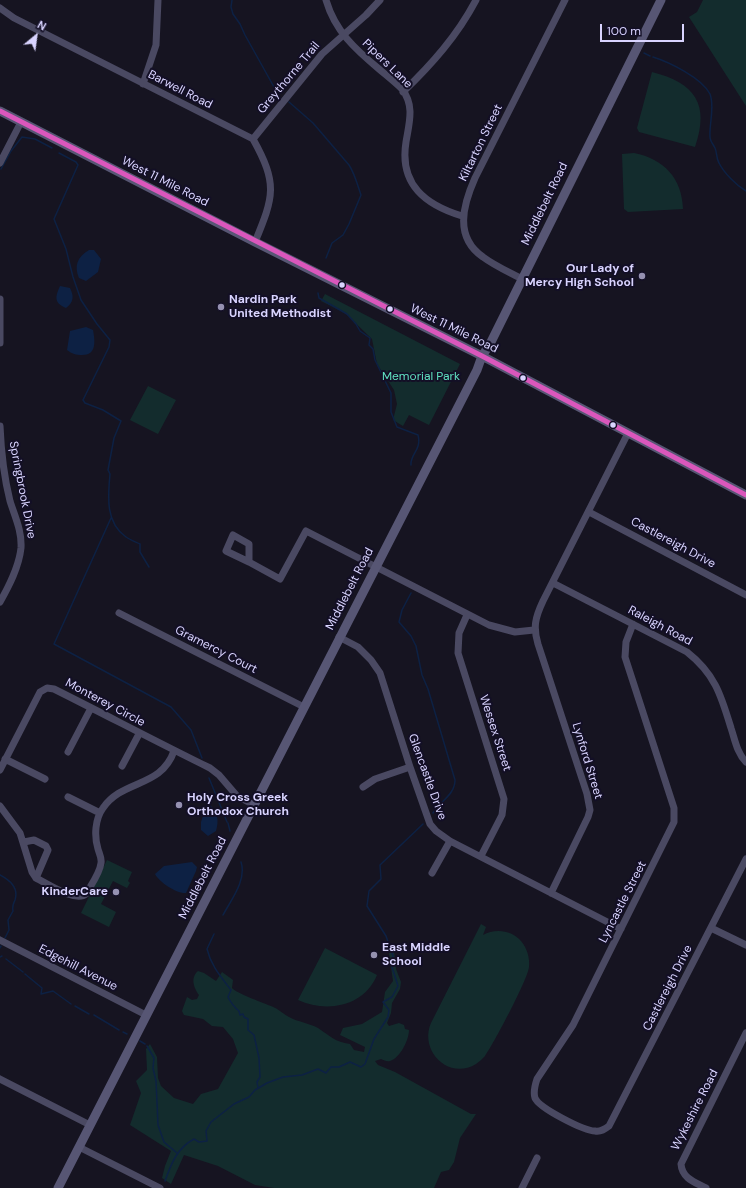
<!DOCTYPE html>
<style>
body{margin:0}
#map{position:relative;width:746px;height:1188px;overflow:hidden;background:#161421;font-family:"DM Sans",sans-serif}
canvas{display:block}
.north{position:absolute;left:16px;top:16px;width:40px;height:40px;-webkit-text-stroke:3px #130f26;paint-order:stroke;rotate:29deg;font-size:11px;font-weight:700;line-height:16px;text-align:center;color:#d9d4ff}
.north::after{content:'';display:block;margin:auto;width:14px;height:18px;background:#d9d4ff;clip-path:polygon(50% 0,100% 100%,50% 72%,0 100%)}
.scale{position:absolute;left:600px;top:24px;width:84px;height:18px;box-sizing:border-box;border:2px solid #d9d4ff;border-top:0;padding-left:5px;font-size:12px;line-height:14px;white-space:nowrap;color:#d9d4ff;-webkit-text-stroke:3px #130f26;paint-order:stroke}
</style>
<div id="map">
<canvas width="746" height="1188"></canvas>
<div class="north">N</div>
<div class="scale">100 m</div>
</div>
<script>
const g = document.querySelector('canvas').getContext('2d');
g.lineJoin = 'round';
function fillPath(path, color) {
  g.fillStyle = color;
  g.fill(path, 'evenodd');
}
function trace(path, color, width, dash) {
  g.strokeStyle = color;
  g.lineWidth = width;
  g.lineCap = dash ? 'butt' : 'round';
  g.setLineDash(dash || []);
  g.stroke(path);
}
function drawText(font, color, halo, rows, align = 'center') {
  g.font = font + ' "DM Sans",sans-serif';
  g.lineWidth = 4;
  g.setLineDash([]);
  g.textBaseline = 'middle';
  g.strokeStyle = halo;
  g.fillStyle = color;
  for (const [text, x, y, turn = 0] of rows) {
    g.save();
    g.translate(x, y);
    g.rotate((+turn || 0) * Math.PI / 180);
    g.textAlign = isNaN(turn) ? turn : align;
    if (halo) g.strokeText(text, 0, 0);
    g.fillText(text, 0, 0);
    g.restore();
  }
}
const green = new Path2D(`
 M703 0H746V106L689 17 697 12Z
 M652 72C695 83 710 104 695 147L639 132 637 128Z
 M634 153C664 159 682 178 683 209L628 212 624 209 622 154Z
 M325 294 460 364 429 425 409 415 403 426 393 420 397 404 394 390 377 364 372 339 345 313 321 301Z
 M148 386 176 400 158 434 130 420Z
 M107 860 132 872 128 881 130 883 127 888 113 881 101 904 116 912 109 927 81 913Z
 M481 924 486 927 483 935C495 928 512 930 521 941 527 948 530 958 529 967 528 979 493 1045 485 1056 482 1059 479 1062 476 1064 448 1081 419 1050 431 1023Z
 M325 948 377 975C364 1007 326 1013 298 1000Z
 M394 951 396 969 401 982 400 989 392 1003 391 1013 387 1023 389 1026 399 1023 404 1025 405 1029 409 1030C409 1040 400 1058 390 1061 387 1062 384 1060 381 1059L375 1061 378 1065 395 1072 471 1114H476L460 1138 454 1162 449 1170 441 1172 434 1188H274L255 1185 218 1166 184 1155 171 1184 162 1178 165 1166 171 1151 130 1125 141 1093 136 1081 147 1070 146 1049 150 1044 157 1057 158 1078 161 1086 174 1098 193 1104 201 1094 218 1089 238 1053 233 1039 223 1027 212 1026 203 1019 184 1015 182 1011 187 997 192 1000 197 999 199 995C194 988 190 978 198 971L204 973 216 981 222 972 233 980 232 988C236 993 261 1002 268 1005 276 1007 282 1013 289 1017 298 1022 309 1023 318 1028 330 1036 335 1042 350 1044L354 1050 364 1052 365 1047 340 1035 343 1028 362 1024 382 1012 385 992 393 981 389 953Z`);
const water = new Path2D(`
 M89 250H94L101 259 98 272 86 281 79 278C74 266 77 257 89 250Z
 M60 286 70 288C74 296 74 302 66 308 54 303 55 297 60 286Z
 M86 327 93 330C95 341 97 355 82 355 76 355 72 354 67 350L70 331Z
 M210 805C218 812 219 821 216 831L208 836 201 830V822L206 807Z
 M192 862 197 867 196 871 186 893C177 894 159 882 155 874L164 866Z`);
const stream = new Path2D(`
 M232 0 231 7 233 14 240 24 245 35 279 96
 M644 53 650 56
 M653 57C669 62 702 78 710 94 715 107 709 124 710 137 710 141 713 144 715 148 717 152 716 158 719 163 724 173 736 185 746 191
 M289 102 313 123 349 165C354 172 358 186 361 195L349 224 343 235 332 243 326 258
 M59 153 76 162 78 165 54 219 66 249 73 277 81 300 97 324 110 340 109 347 83 400 85 403 103 410 121 421 114 438 108 470 110 474C108 496 105 522 126 537 130 540 136 542 140 544V552L149 567
 M1 169 11 151 22 137 35 139 52 148
 M318 293 319 298 347 314 356 324 360 331 370 338 369 345 373 349 375 360 391 393V412L397 427 418 435C422 450 410 454 411 465
 M111 518 54 644 171 707 191 730 202 758
 M411 593 402 610 399 622 411 636 416 646 422 675 428 689 455 780C455 795 440 801 433 813
 M209 778 227 822
 M228 823 230 831
 M0 875C9 880 19 887 15 900 13 905 12 905 13 911L8 920 9 930 5 938
 M223 915C231 900 247 880 241 862
 M214 934 207 949C211 966 221 977 231 990L228 997C231 1003 234 1007 239 1011L240 1015 243 1014 244 1017 248 1019V1030L254 1035 259 1058 260 1077 257 1082 258 1088
 M0 948 1 946
 M0 957 2 956
 M6 959 23 972
 M25 974 42 988 41 994 53 991 71 1004
 M75 1006 89 1014
 M94 1015 119 1030
 M123 1032 127 1034
 M140 1041 145 1044
 M147 1046 154 1058 153 1068 156 1081 158 1125 164 1142 177 1153
 M165 1181C171 1164 177 1148 194 1139L199 1142 207 1141 206 1131 211 1122 234 1104 249 1097 255 1090 267 1083 283 1077 302 1075 318 1069 326 1073 331 1067H339L350 1062 361 1067 365 1064 374 1039 388 1017 389 1010 383 1002 392 997 398 986 392 967 393 956 386 936 367 906 369 891 381 879 380 865 423 824`);
const street = new Path2D(`
 M326 0C335 31 355 49 379 69 386 75 395 82 402 89 415 106 409 123 406 142 399 185 426 205 462 216
 M0 8 14 18 253 139C278 184 274 196 255 242
 M143 84 156 45 158 0
 M403 92C432 64 457 36 476 0
 M253 139 322 54 366 15 380 0
 M0 163 21 122
 M522 279C509 272 495 266 483 257 454 237 463 205 475 178L565 0
 M0 299V343
 M0 426C1 450 4 477 10 501 15 517 22 531 21 548 19 567 9 586 0 602
 M589 512 746 595
 M249 562 226 551 233 535 249 544V562L280 579 306 531 489 625 515 632 534 630
 M553 583 687 652C715 674 721 695 731 728 735 740 737 753 746 762
 M119 613 304 707
 M467 615 459 633 458 653 504 799 502 815 481 856
 M633 624 626 642 625 657 674 808V822L573 1025 537 1079C535 1085 533 1092 535 1098 539 1108 584 1131 595 1131 601 1132 605 1129 609 1126L746 859
 M339 637 358 647 371 660 380 673 410 767 430 824 436 831 450 841 621 929
 M68 752 91 708
 M5 759 45 779
 M122 766 139 734
 M0 770 40 692 47 688 54 689C106 715 157 742 210 768L219 775 237 796 254 805
 M363 787 375 779 410 767
 M68 797 100 813
 M0 806 20 833 32 872 36 878C48 884 76 903 86 894 91 885 100 873 101 863 102 858 99 853 98 849 94 836 95 819 103 808 123 779 161 788 174 751
 M24 842 34 840 46 846 48 850 36 878
 M432 873 450 841
 M551 893 588 817 590 810 587 794 538 644C533 627 535 618 543 601L628 433
 M711 928 746 945
 M0 940 146 1015
 M0 1079 90 1125
 M79 1147 160 1188
 M522 1188 537 1158
 M706 1188C694 1182 682 1178 681 1164L746 1033`);
const secondary = new Path2D(`
 M0 111 255 242 482 356 746 495
 M58 1188 477 370 482 356 490 344 661 0`);
const bus1 = new Path2D(`
 M0 111 482 356 746 495`);
const markers = [
 [642,276,4,"#9591b1"],
 [342,285,3.5,"#d9d4ff"],
 [221,307,4,"#9591b1"],
 [390,309,3.5,"#d9d4ff"],
 [523,378,3.5,"#d9d4ff"],
 [613,425,3.5,"#d9d4ff"],
 [179,805,4,"#9591b1"],
 [116,892,4,"#9591b1"],
 [374,955,4,"#9591b1"]
];
const streetNames = [
 ["Pipers Lane",387,64,44],
 ["Greythorne Trail",289,78,-50],
 ["Barwell Road",180,90,27],
 ["Kiltarton Street",481,143,-64],
 ["West 11 Mile Road",165,182,27],
 ["Middlebelt Road",545,204,-64],
 ["West 11 Mile Road",454,329,26],
 ["Springbrook Drive",22,490,79],
 ["Castlereigh Drive",673,543,28],
 ["Middlebelt Road",350,589,-63],
 ["Raleigh Road",660,626,28],
 ["Gramercy Court",216,650,27],
 ["Monterey Circle",105,703,28],
 ["Wessex Street",495,733,72],
 ["Lynford Street",587,761,73],
 ["Glencastle Drive",427,777,70],
 ["Middlebelt Road",203,878,-63],
 ["Lyncastle Street",623,902,-63],
 ["Edgehill Avenue",78,968,27],
 ["Castlereigh Drive",668,988,-63],
 ["Wykeshire Road",695,1110,-63]
];
const poiNames = [
 ["Our Lady of",634,269,"right"],
 ["Mercy High School",634,283,"right"],
 ["Nardin Park",229,300],
 ["United Methodist",229,314],
 ["Holy Cross Greek",187,798],
 ["Orthodox Church",187,812],
 ["KinderCare",108,892,"right"],
 ["East Middle",382,948],
 ["School",382,962]
];
const parkNames = [
 ["Memorial Park",421,377]
];
fillPath(green, '#132c2d');
fillPath(water, '#0d2144');
trace(stream, '#0d2144', 1.5);
trace(street, '#4a4962', 7);
trace(secondary, '#575674', 9);
trace(bus1, '#da57bc', 5);
for (const [x, y, r, color] of markers) {
  const dot = new Path2D();
  dot.arc(x, y, r, 0, 2 * Math.PI);
  g.fillStyle = color;
  g.fill(dot);
  trace(dot, '#130f26', 1.5);
}
drawText('12px', '#d9d4ff', '#130f26', streetNames);
drawText('bold 12px', '#d9d4ff', '#130f26', poiNames, 'left');
drawText('12px', '#5fe0c0', '#130f26', parkNames);
</script>
